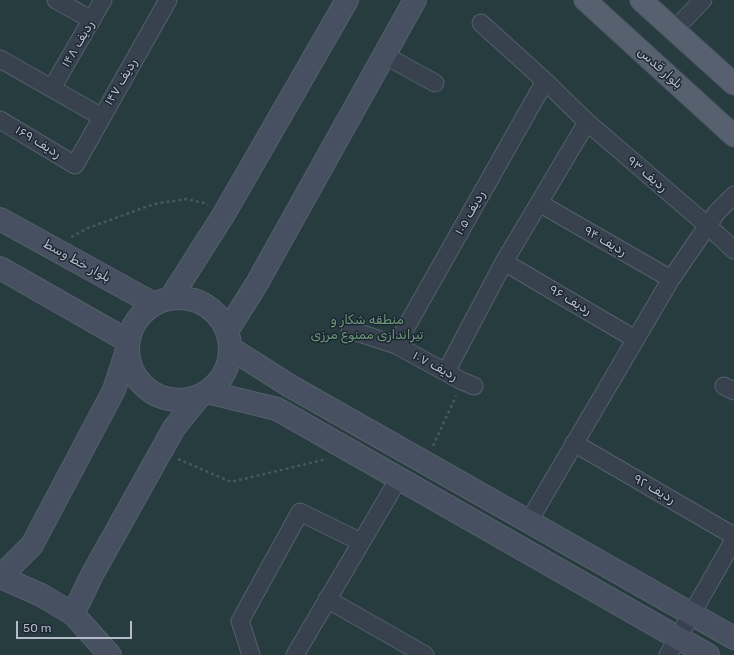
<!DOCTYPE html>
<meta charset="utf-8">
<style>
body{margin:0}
#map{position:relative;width:734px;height:655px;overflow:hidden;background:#242f3e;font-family:Rubik,sans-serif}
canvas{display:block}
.scale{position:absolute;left:16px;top:621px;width:116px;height:18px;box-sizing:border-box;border:2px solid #b4bcc9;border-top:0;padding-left:5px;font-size:12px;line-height:14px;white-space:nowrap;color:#b4bcc9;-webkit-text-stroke:3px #1d2633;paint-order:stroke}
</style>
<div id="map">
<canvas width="734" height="655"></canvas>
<div class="scale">50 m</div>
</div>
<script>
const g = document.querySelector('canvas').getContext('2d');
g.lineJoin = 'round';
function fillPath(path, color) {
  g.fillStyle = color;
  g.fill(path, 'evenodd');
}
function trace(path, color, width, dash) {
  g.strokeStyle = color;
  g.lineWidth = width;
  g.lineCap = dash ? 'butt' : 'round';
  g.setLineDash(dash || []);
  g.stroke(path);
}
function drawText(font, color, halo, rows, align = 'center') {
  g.font = font + ' Rubik,"Noto Sans Arabic",sans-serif';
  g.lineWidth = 3;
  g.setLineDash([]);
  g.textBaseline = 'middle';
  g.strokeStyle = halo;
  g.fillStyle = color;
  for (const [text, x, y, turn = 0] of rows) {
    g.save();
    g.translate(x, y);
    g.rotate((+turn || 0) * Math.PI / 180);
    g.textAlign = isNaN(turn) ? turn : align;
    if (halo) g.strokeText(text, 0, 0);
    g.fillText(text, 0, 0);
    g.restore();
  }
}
const green = new Path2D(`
 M0 0H734V655H0Z`);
const path = new Path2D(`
 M71 237 88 228 154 204 186 199 204 203 208 205
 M433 446 456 396
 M178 459 231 482 327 459`);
const street = new Path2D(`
 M56 0 92 20
 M481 23 545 81 587 122 708 226 734 250
 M674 30 703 0
 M384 55 435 83
 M0 59 102 117
 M52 88 103 0
 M0 120 75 165 168 0
 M539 203 671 279
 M504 262 635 339
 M350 330 396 345 462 381 474 386
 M396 345 545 81
 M446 372 504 262 587 122
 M724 386 734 391
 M574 443 734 536
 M529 521 671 279 717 212 734 195
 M327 599 425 655
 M251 655 240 621 300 512 361 542
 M295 655 399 478
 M668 655 734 540`);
const secondary = new Path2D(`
 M0 219 154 304
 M0 268 128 341
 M128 349a51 51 0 1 1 102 0a51 51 0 1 1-102 0Z
 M170 299 224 214 347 0
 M227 331 256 285 415 0
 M230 348 290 386 734 638
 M207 392 277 409 708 655
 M0 577 32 545 114 390 127 350
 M0 577 41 595 73 614 110 655
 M73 614 93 573 174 428 200 396`);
const primary = new Path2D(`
 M585 0 734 136
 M641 0 734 84`);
const streetNames = [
 ["ردیف ۱۴۸",78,44,-60],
 ["بلوار قدس",660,68,42],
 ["ردیف ۱۴۷",121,82,-60],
 ["ردیف ۱۶۹",38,142,31],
 ["ردیف ۹۳",647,174,40],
 ["ردیف ۱۰۵",470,213,-61],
 ["ردیف ۹۴",605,241,30],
 ["بلوار خط وسط",77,261,29],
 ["ردیف ۹۶",570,300,30],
 ["ردیف ۱۰۷",435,366,28],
 ["ردیف ۹۲",654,489,30]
];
const parkNames = [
 ["منطقه شکار و",367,320],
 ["تیراندازی ممنوع مرزی",367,335]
];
fillPath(green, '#263c3f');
trace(street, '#565f6c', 19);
trace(secondary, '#565f6c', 24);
trace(primary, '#414a57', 24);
trace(path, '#44595c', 2.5, [3, 3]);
trace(street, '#38414e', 17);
trace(secondary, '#465061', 22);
trace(primary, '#56606e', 22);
drawText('13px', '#b4bcc9', '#1d2633', streetNames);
drawText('13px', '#6b9a76', '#1d2633', parkNames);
</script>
